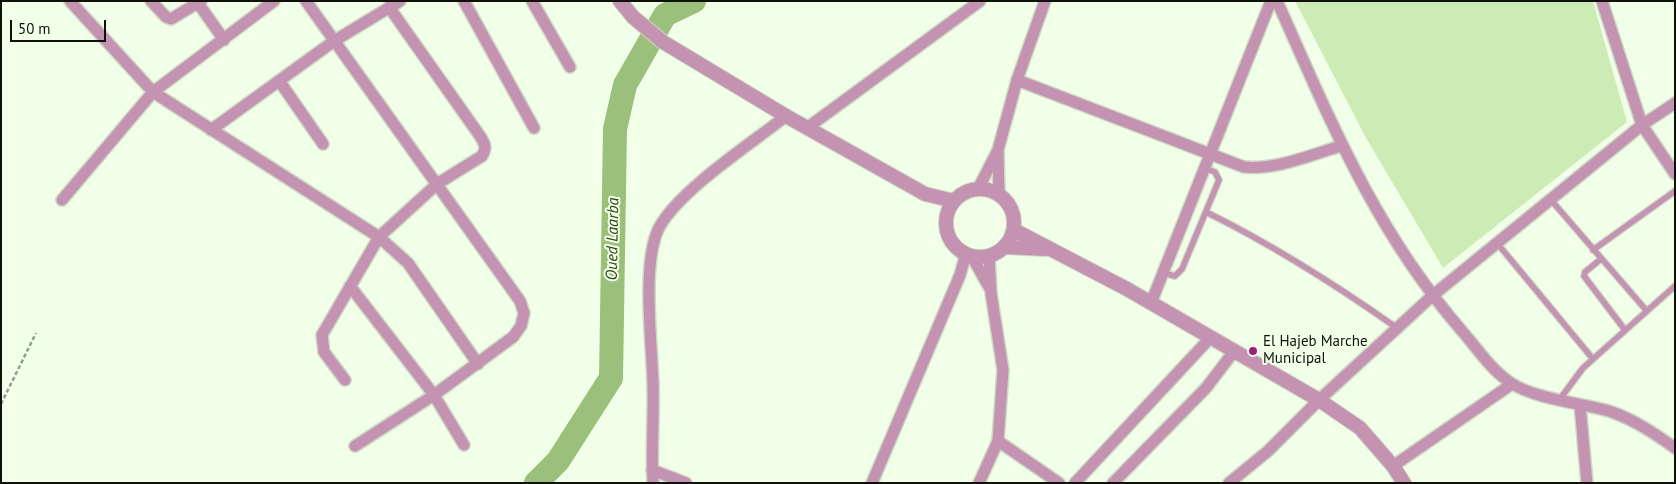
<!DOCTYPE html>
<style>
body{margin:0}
#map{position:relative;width:1676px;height:484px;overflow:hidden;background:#f2ffe8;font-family:"PT Sans",sans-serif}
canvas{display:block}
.frame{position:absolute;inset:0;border:2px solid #0e120b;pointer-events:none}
.scale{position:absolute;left:10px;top:20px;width:96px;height:22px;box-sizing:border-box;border:2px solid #0e120b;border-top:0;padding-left:6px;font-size:15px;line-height:18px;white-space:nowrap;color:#0e120b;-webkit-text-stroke:4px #f2ffe8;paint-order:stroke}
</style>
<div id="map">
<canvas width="1676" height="484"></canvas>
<div class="frame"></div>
<div class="scale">50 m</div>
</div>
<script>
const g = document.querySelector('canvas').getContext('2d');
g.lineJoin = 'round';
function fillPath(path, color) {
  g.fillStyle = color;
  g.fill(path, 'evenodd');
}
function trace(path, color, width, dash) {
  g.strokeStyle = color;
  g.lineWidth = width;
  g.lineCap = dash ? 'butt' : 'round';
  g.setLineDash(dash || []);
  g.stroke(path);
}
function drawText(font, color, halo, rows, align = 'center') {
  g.font = font + ' "PT Sans",sans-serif';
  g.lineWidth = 4;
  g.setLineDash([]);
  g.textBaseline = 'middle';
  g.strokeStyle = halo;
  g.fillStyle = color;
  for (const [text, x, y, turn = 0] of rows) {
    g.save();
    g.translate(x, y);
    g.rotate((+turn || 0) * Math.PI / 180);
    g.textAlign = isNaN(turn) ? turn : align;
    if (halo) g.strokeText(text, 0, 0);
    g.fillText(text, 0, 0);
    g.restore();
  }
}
const green = new Path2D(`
 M1295 1H1593L1627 122 1443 268 1366 138Z`);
const river = new Path2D(`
 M536 483 558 461 611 378 615 129 625 85 665 15 694 1`);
const path = new Path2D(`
 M1 404 36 333`);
const service = new Path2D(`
 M1551 200 1646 310
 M1206 212C1273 245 1336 285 1397 328
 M1497 243 1593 359
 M1593 250 1675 191
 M1601 259 1585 272 1584 276 1625 330
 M1163 273 1175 276 1182 269 1219 180 1215 172 1204 168
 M1560 399 1583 368 1675 286`);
const minor = new Path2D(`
 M70 1 153 92 379 237 408 263 478 364
 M151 1 166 17 171 19 201 1
 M306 1 520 301 524 313 521 326 513 337 434 395 355 446
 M464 1 534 128
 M532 1 570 67
 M1277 1C1330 120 1375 231 1462 331 1477 348 1491 370 1511 383 1535 399 1581 403 1609 411 1633 419 1654 433 1675 448
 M1602 1 1642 125 1675 174
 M198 3 224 40
 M1017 80 1244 167C1277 170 1310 155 1341 146
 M280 82 323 144
 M807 128 980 1
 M211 130 334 41 400 1
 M998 152 999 194
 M978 189 998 150 1017 80 1045 1
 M62 200 153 92 274 1
 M971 255 989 287
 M350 286 434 395 464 445
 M1151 303 1271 1
 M345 380 324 352 322 335 379 237 437 184 482 156C487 148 485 144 480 136L389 7
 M1580 405 1587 483
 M998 441 1059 483
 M1393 466 1512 384
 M652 470 686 483
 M653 483C651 450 654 417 653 384 652 344 641 259 660 226 681 189 752 143 786 116
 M872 483 960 275 966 253
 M979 483 998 441 1003 370 991 293 989 256
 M1075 483 1211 337
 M1113 483 1206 388 1235 350
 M1229 483 1268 451 1319 400 1432 296 1642 125 1675 103`);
const tertiary = new Path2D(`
 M620 1 633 17 663 42 786 116 925 194 954 201
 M946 223a34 34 0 1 1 68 0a34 34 0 1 1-68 0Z
 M1014 230 1127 289 1319 400 1360 428 1393 466 1404 483
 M1004 247 1046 249`);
const markers = [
 [1253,351,5,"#992079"]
];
const poiNames = [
 ["El Hajeb Marche",1263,342],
 ["Municipal",1263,359]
];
const waterNames = [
 ["Oued Laarba",613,239,-89]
];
fillPath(green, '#cdecb5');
trace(river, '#9bc07c', 24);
trace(service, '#ced9c5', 8);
trace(minor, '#ced9c5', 14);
trace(tertiary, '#ced9c5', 16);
trace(path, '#949d8d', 2.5, [4, 2.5]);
trace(service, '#c493b2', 5.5);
trace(minor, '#c493b2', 11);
trace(tertiary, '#c493b2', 14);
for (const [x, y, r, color] of markers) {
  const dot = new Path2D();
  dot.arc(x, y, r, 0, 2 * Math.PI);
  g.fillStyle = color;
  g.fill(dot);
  trace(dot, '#f2ffe8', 2);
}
drawText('15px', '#0e120b', '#f2ffe8', poiNames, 'left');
drawText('italic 16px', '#2b4313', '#f2ffe8', waterNames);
</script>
